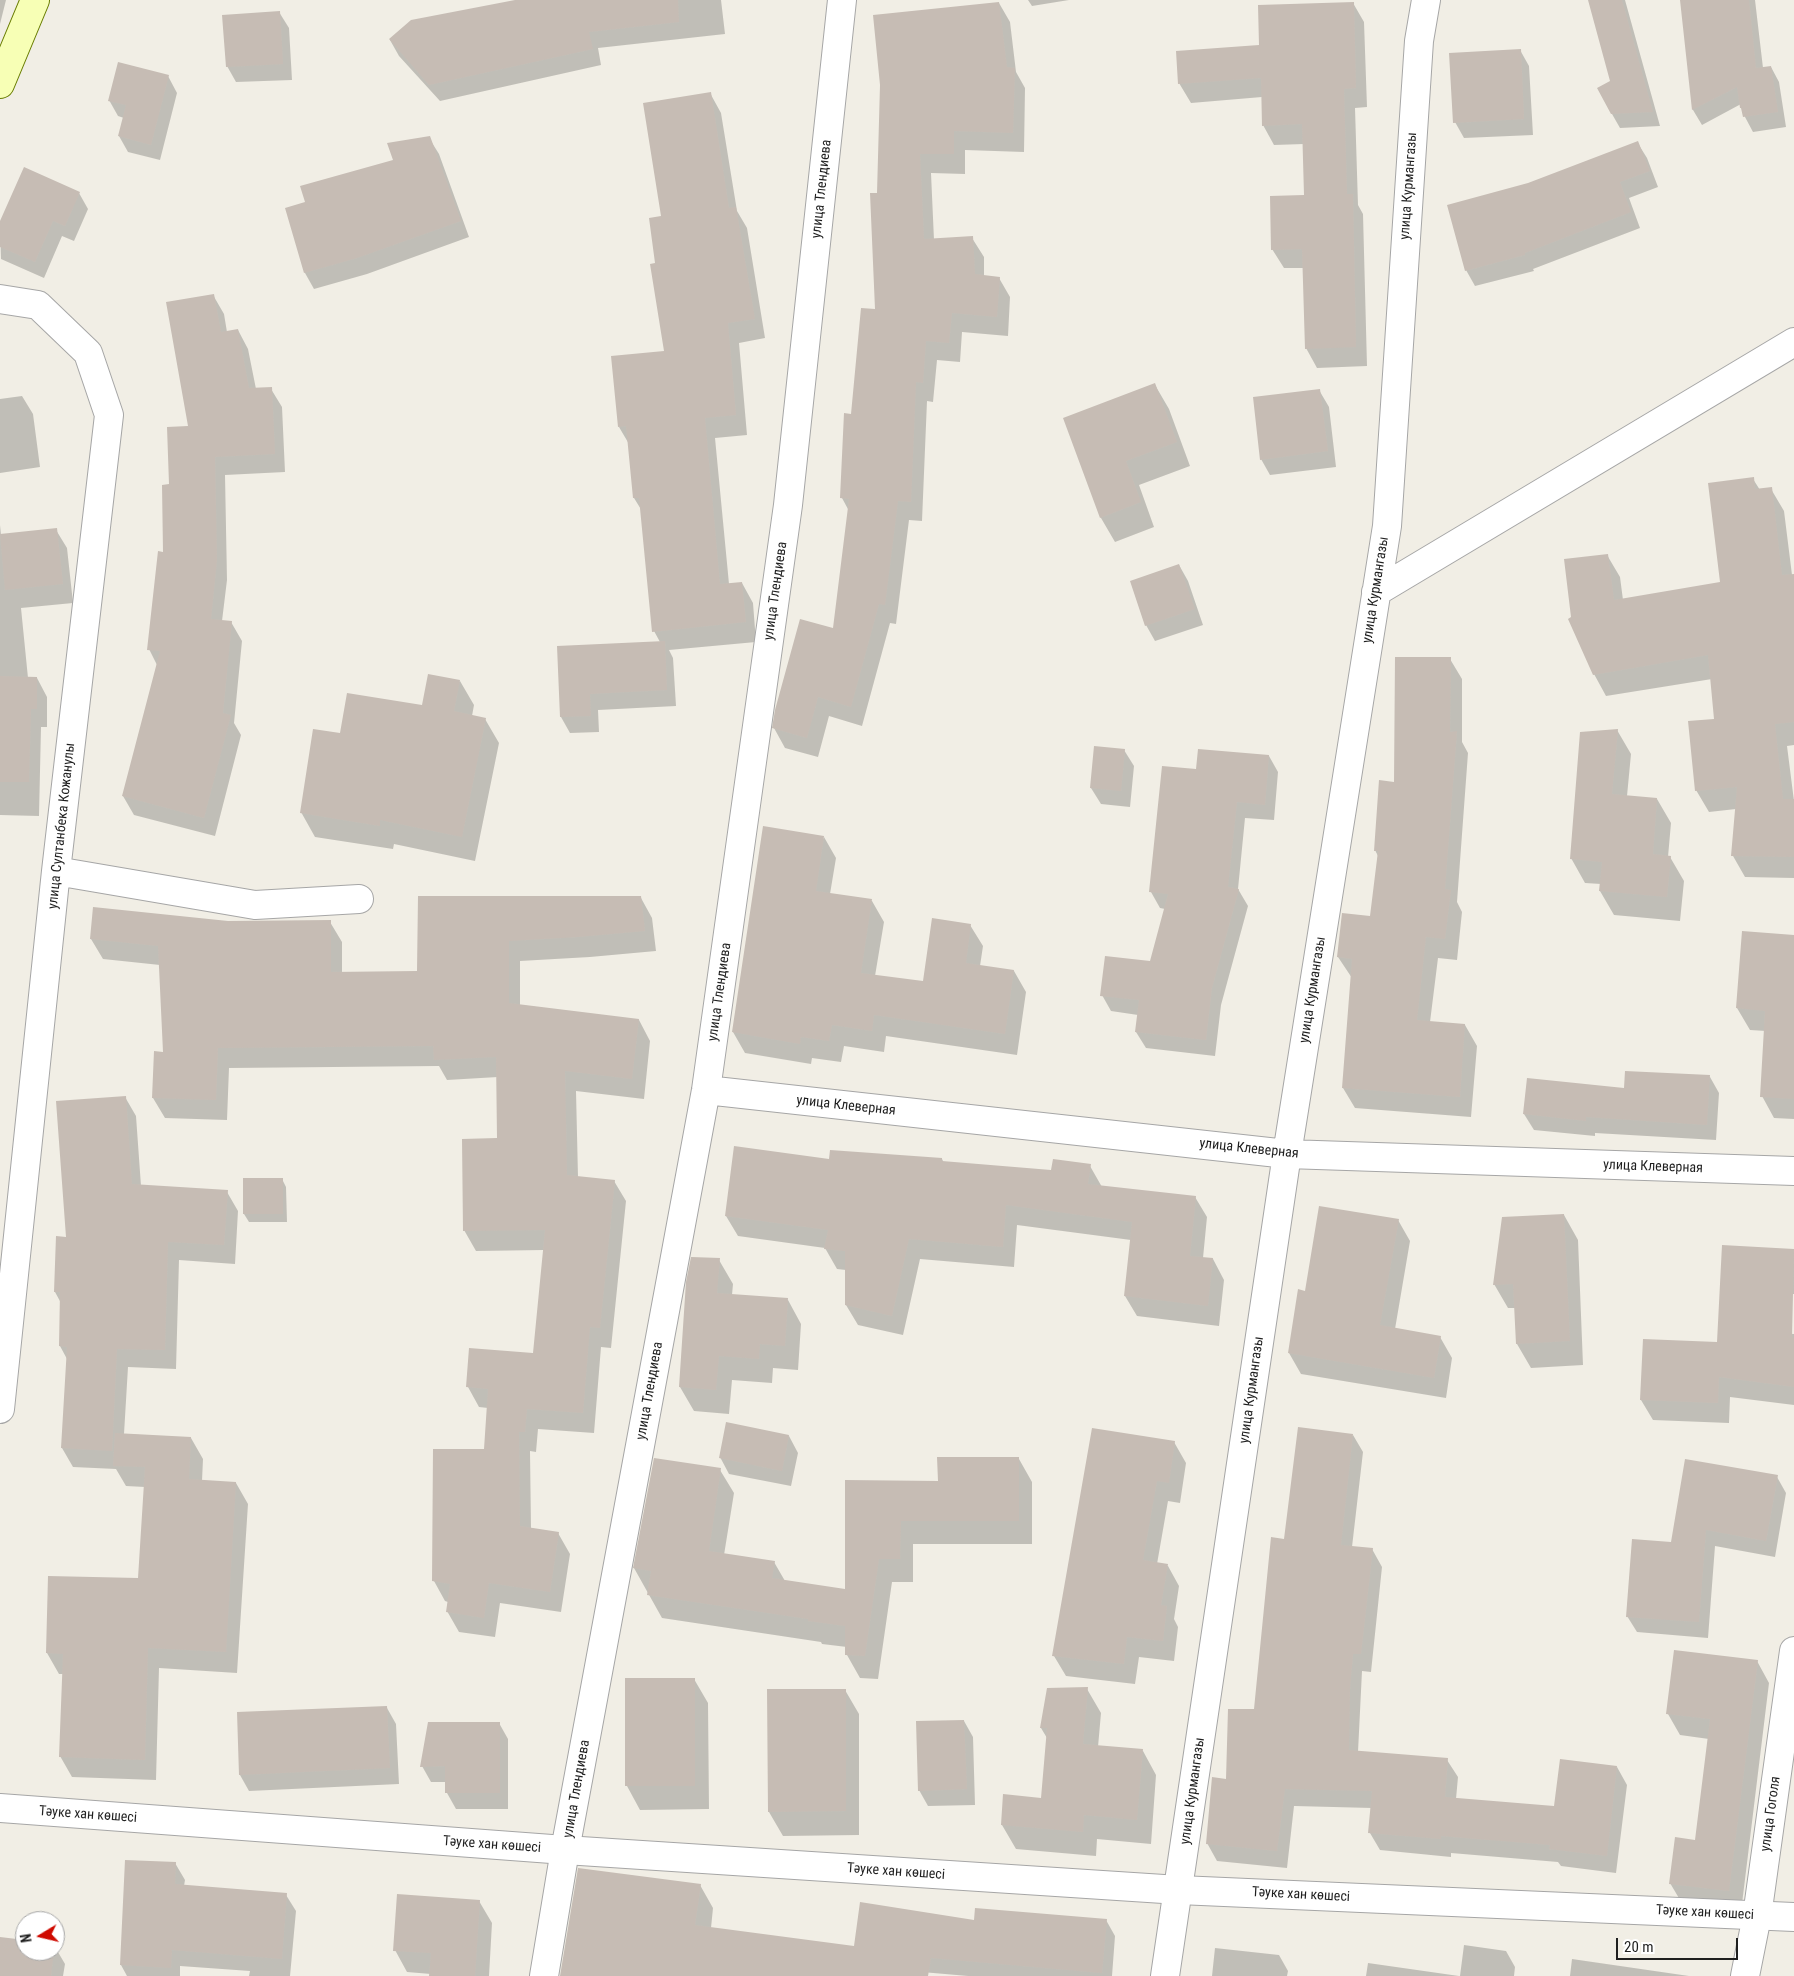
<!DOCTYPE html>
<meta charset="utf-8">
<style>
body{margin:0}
#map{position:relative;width:1794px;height:1976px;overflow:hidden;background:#f1eee5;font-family:"Roboto Condensed",sans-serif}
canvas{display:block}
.north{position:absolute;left:15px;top:1911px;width:50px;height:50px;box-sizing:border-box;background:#fff;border:1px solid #a5a5a5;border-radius:50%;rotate:261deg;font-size:14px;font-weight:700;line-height:20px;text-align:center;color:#1f1f1f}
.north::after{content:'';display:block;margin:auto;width:18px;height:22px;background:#cf0a00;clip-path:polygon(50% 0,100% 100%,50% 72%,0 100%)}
.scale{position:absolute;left:1616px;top:1938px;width:122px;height:22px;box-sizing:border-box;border:2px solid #1f1f1f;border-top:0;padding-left:6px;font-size:15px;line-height:18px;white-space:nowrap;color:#1f1f1f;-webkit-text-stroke:4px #fff;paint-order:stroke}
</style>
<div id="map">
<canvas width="1794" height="1976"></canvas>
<div class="north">N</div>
<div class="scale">20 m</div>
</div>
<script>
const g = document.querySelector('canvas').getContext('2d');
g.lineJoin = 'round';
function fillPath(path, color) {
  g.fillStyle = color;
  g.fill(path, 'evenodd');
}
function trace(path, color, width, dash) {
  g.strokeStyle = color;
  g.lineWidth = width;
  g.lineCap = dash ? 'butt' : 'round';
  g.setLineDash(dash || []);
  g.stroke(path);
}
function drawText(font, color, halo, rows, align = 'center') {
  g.font = font + ' "Roboto Condensed",sans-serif';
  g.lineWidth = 5;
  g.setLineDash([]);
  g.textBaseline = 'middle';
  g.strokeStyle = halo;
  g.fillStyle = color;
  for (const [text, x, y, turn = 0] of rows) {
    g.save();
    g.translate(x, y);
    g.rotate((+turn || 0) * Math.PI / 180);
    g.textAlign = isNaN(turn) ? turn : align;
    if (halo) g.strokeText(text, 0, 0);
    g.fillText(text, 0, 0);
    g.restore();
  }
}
const shadow = new Path2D(`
 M0 0H6L0 24Z
 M521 0H721L725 34 598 48 601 65 440 101 399 56 390 40Z
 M1028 0H1069L1032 6Z
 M1589 0H1625L1660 126 1620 128 1612 114V82Z
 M1681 0H1755L1763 68 1771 67 1779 82 1786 127 1753 132 1745 117 1741 104 1702 125 1693 110Z
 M999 3 1010 22 1016 72 1025 88 1024 152 965 150V174L931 173 934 240 972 238 984 257V277L999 278 1010 297 1008 336 962 332 960 362 937 360 933 402 927 401 922 521 909 520 896 624 890 623 862 726 829 716 818 757 785 748 774 728 834 629 849 511 842 498 852 415 876 310 878 194Z
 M1353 3 1364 22 1367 107 1355 108 1358 205 1363 214 1367 366 1317 368 1306 348 1304 268H1284L1272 249 1305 196 1304 144 1274 145 1263 125 1262 97 1191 103 1179 83Z
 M279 12 289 28 292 80 236 82 227 66Z
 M1520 50 1529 66 1533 135 1464 138 1455 122Z
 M168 76 177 93 160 160 128 152 119 136 124 118 118 116 109 100Z
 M710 93 721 113 737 211 747 228 765 338 739 343 747 435 715 438 729 584 742 583 753 603 756 642 669 650 673 658 676 706 598 710 599 732 570 733 561 717 558 647 660 642 654 631 642 511 634 498 629 444 619 427 665 352 656 264 662 217Z
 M429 138 439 154 469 237 367 274 314 289 305 273 307 203 395 161Z
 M1637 142 1647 158 1658 187 1629 198 1640 228 1533 269 1534 271 1475 286 1466 270 1528 185Z
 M79 193 88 209 74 241 62 236 44 278 1 259 0 225Z
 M213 295 224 314 227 332 238 330 248 349 256 389H271L282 407 285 472 225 475 227 580 222 621 231 622 242 641 234 723 241 735 215 836 134 815 123 796 157 665 149 649 165 553 170 486 189 427Z
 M1155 385 1169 409 1190 466 1139 485 1154 527 1115 542 1101 518 1065 418Z
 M1319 390 1329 407 1336 467 1270 475 1261 459Z
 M22 396 33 414 40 467 0 473V399Z
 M1753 479 1760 490 1771 489 1784 511 1792 575H1794V745L1787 746 1794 801V878L1745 877 1733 856 1736 809 1709 812 1696 790 1715 720 1712 679 1606 696 1594 674 1573 618 1607 555 1620 577 1623 600 1721 583Z
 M0 525 1 535 56 530 67 548 73 603 21 608 28 678H37L47 697V727H41L39 816 0 815Z
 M1179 565 1188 581 1203 625 1155 641 1146 625Z
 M1450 659 1462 679V742L1468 753 1457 902 1462 912 1457 960 1438 958 1430 1022 1465 1025 1477 1046 1471 1117 1355 1108 1343 1088 1352 978 1338 957 1371 917 1378 856 1375 850 1396 783Z
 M460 681 474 705 472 716 485 719 499 743 475 861 394 844 393 849 315 837 301 812 341 735 423 706Z
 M1617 730 1631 754 1627 796 1657 799 1671 823 1668 857H1670L1684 881 1680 921 1614 915 1600 891 1601 884 1585 883 1571 858Z
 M1096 747 1124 750 1134 766 1130 807 1101 804 1091 788Z
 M1269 756 1278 772 1274 820 1245 818 1238 889 1248 906 1221 1005 1215 1056 1146 1048 1136 1032 1138 1015 1111 1011 1102 995 1151 963 1165 909 1160 908 1151 892 1197 771Z
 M824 837 836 858 830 894 872 901 884 922 875 976 924 983 970 925 983 946 980 966 1014 971 1026 992 1017 1055 886 1036 884 1052 844 1046 841 1062 812 1058 811 1064 745 1053 733 1032Z
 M419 897 641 898 652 918 656 951 590 957 520 961V1005L639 1020 650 1041 644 1099 576 1091 578 1177 614 1181 626 1201 611 1348 601 1347 594 1433 538 1429 536 1452 530 1451 531 1529 558 1533 570 1554 561 1612 500 1603 495 1637 459 1632 447 1611 448 1602 445 1601 434 1581 485 1450 488 1408 479 1407 468 1387 534 1354 544 1250 476 1251 464 1230 498 1140V1077L447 1080 439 1066 229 1068 227 1120 165 1118 153 1098 164 1053 160 965 103 959 91 939 228 922H330L342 942V973H419Z
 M1794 936V1119L1774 1118 1762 1096 1766 1031 1750 1030 1737 1008Z
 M1710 1077 1719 1093 1716 1140 1595 1133V1136L1534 1130 1524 1114 1625 1089Z
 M125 1097 136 1116 141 1186 227 1192 238 1211 235 1264 179 1260 176 1369 128 1367 124 1434 191 1438 203 1459 202 1481 236 1483 248 1504 237 1673 159 1668 156 1780 72 1777 60 1756 63 1674H59L47 1653 139 1580 145 1487 126 1486 116 1469 73 1467 62 1448 67 1359 60 1346 61 1303 55 1292 57 1238H68Z
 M942 1159 944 1163 1052 1172 1090 1166 1102 1187 1195 1197 1207 1217 1203 1258 1213 1259 1224 1280 1219 1326 1137 1316 1125 1296 1131 1240 1017 1225 1014 1267 920 1259 903 1335 858 1325 846 1305V1270L837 1269 825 1248 738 1236 726 1216 831 1160Z
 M282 1179 286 1187 287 1222H249L244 1214Z
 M1564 1215 1578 1240 1583 1365 1531 1368 1517 1344 1515 1308H1508L1494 1284Z
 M1398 1220 1410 1241 1395 1329 1440 1337 1452 1358 1446 1398 1301 1374 1289 1353 1306 1292Z
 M1723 1246 1794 1250V1294H1731Z
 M719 1260 733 1284 732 1295 788 1300 801 1324 798 1370 773 1368 772 1383 732 1380 729 1414 694 1411 680 1387 688 1282Z
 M1719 1329 1794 1334V1405L1730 1397 1729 1423 1653 1420 1641 1400 1718 1343Z
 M1353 1435 1363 1452 1352 1547 1372 1549 1382 1567 1371 1672 1362 1671 1358 1752 1447 1760 1458 1777 1456 1799 1555 1808 1617 1767 1627 1785 1616 1873 1561 1866 1558 1862 1451 1853V1857L1380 1850 1370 1833 1372 1808 1294 1806 1287 1868 1217 1861 1207 1843 1227 1780 1256 1711 1286 1540Z
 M789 1436 798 1453 791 1486 729 1474 720 1457Z
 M1174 1442 1186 1463 1180 1503 1168 1501 1157 1564 1168 1566 1179 1586 1174 1619 1178 1627 1174 1661 1139 1657 1135 1684 1066 1676 1054 1656Z
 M655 1459 720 1470 734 1493 724 1555 774 1562 785 1581 847 1590V1482H939L1019 1459 1032 1482V1544H913V1582H892L878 1679 860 1678 847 1655V1647L822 1644 821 1642 662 1618 634 1568Z
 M1777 1477 1786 1493 1775 1557 1715 1546 1708 1638 1637 1632 1627 1616 1672 1543Z
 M1757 1661 1769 1683 1741 1912 1683 1905 1670 1883 1696 1841 1709 1739 1680 1735 1668 1714Z
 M694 1679 708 1703 709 1809 640 1810 627 1786Z
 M1087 1689 1101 1713 1098 1747 1143 1751 1156 1775 1151 1844 1097 1839 1096 1856 1016 1849 1002 1825 1043 1799 1047 1738 1041 1728Z
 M845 1690 859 1714V1835L783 1836 769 1812Z
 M387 1708 396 1724 399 1784 249 1791 240 1775 238 1713Z
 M964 1721 973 1737 975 1805 928 1806 919 1790Z
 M499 1723 508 1739V1809H456L447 1793V1782H431L422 1766Z
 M175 1863 185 1880 184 1886 286 1895 296 1911 290 1976H249L250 1971 180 1966V1976H127L121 1965Z
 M700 1885 713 1908 711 1928 800 1976H561Z
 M479 1901 492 1923 489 1976H431V1974L407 1972 395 1950Z
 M1106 1920 1115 1936 1112 1976H968L864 1967 975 1922Z
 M0 1938 25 1942V1951H55V1947L65 1964 63 1976H0Z
 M1464 1945 1506 1951 1515 1967 1514 1976H1460Z
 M1215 1948 1279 1955 1288 1971 1287 1976H1212Z
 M1572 1959 1689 1976H1570Z
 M1368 1963 1459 1976H1366Z`);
const building = new Path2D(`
 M515 0H678L679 22 589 32 593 49 429 85 389 39 411 20Z
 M1588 0H1622L1653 112 1611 114 1597 88 1610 81Z
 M1680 0H1749L1756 68 1771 66 1778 112 1743 117 1741 108H1740L1737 87 1692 110Z
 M999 2 1007 67 1015 68 1013 133 954 131V154H920L924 239 973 236 975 274 1000 277 997 317 952 313 949 343 926 341 923 383 916 382 911 502 898 501 885 605 879 604 851 707 818 697 807 738 772 728 775 710 800 619 833 628 849 499 840 498 844 413 851 414 861 308 875 309 870 193H877L880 85 873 15Z
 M1354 2 1356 88 1344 89 1347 194H1353L1356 347 1305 349 1302 249 1271 250 1270 196 1304 195 1302 124 1262 126 1261 78 1178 84 1176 51 1259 45 1258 5Z
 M280 11 283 64 226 67 222 15Z
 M1521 49 1524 119 1453 123 1449 53Z
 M118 62 169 75 151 145 118 136 126 105 108 101Z
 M711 92 729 208 736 207 755 319 728 323 736 415 705 418 720 584 742 582 746 622 652 632 639 498H633L626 426 618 427 611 356 664 351 650 264 655 263 649 218 661 216 643 103Z
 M430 136 461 221 357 258 304 273 285 208 305 202 300 186 393 160 387 143Z
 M1638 141 1650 171 1620 182 1631 212 1525 253V255L1465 271 1447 205 1528 183Z
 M24 167 80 192 65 226 53 221 35 262 0 247V221Z
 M214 294 221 332 238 329 249 388 272 387 275 454 215 457 217 560 211 619 232 621 223 713 231 715 204 818 122 796 160 651 147 650 158 551 163 552 162 485 169 484 167 427 188 426 166 302Z
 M1155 383 1177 442 1126 461 1141 502 1100 518 1063 418Z
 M1320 389 1328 451 1260 460 1253 397Z
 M1754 477 1755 489 1772 487 1782 575 1794 574V722L1775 724 1783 799H1794V857L1731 856 1737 787 1695 791 1688 721 1714 719 1708 655 1593 675 1568 619 1571 617 1564 559 1608 554 1614 600 1720 582 1708 483Z
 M57 528 63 584 5 590 0 534Z
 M1179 564 1195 609 1145 626 1130 581Z
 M665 641 667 690 590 694 591 716 560 717 557 646Z
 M1395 657H1451L1450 732 1457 731 1445 889 1451 890 1445 939 1426 937 1417 1020 1465 1024 1460 1097 1342 1088 1352 959 1337 957 1342 913 1370 916 1378 851H1374L1379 780 1394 782Z
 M428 674 460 680 454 711 486 718 462 837 380 820V826L300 813 313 729 340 733 347 693 422 705Z
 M0 676 37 677V709H31L29 782H0Z
 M1618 729 1612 794 1657 798 1653 854 1671 856 1667 897 1599 891 1602 862 1570 859 1580 732Z
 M1094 746 1125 749 1121 791 1090 788Z
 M1198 749 1269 755 1265 805 1237 802 1228 887 1239 889 1212 988 1206 1040 1135 1032 1139 1000 1100 996 1105 956 1150 961 1168 894 1149 892 1162 766 1196 769Z
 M763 826 824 836 816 891 872 899 861 973 923 981 932 918 971 924 966 963 1014 970 1005 1034 874 1015 872 1031 832 1025 829 1041 801 1037 800 1044 732 1032Z
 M418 896H641L645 931 578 937 509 941V1003L639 1019 632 1079 565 1071 567 1175 615 1180 600 1328 590 1327 583 1413 527 1409 525 1432H519L520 1526 559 1532 550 1592 489 1583 484 1618 446 1612 450 1584 432 1581 433 1449H484L488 1389 466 1387 469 1348 533 1353 545 1230 463 1231 462 1139 497 1138 496 1057 434 1060 433 1046 218 1048 216 1100 152 1098 154 1051 163 1052 158 946 90 939 93 907 228 921 331 920V972L417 971Z
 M1742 931 1794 935V1099L1760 1097 1765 1011 1736 1008Z
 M1625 1071 1710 1075 1707 1125 1586 1117V1121L1523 1114 1527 1078 1624 1088Z
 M126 1096 132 1184 228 1190 224 1245 168 1242 165 1350 117 1349 112 1451 61 1448 67 1347 59 1346 60 1292H54L56 1236 66 1237 56 1101Z
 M734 1146 829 1159 830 1150 942 1158V1161L1051 1170 1053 1159 1091 1164 1088 1184 1196 1196 1190 1256 1213 1258 1208 1306 1124 1296 1132 1222 1006 1205 1003 1247 909 1239 892 1316 845 1305V1251L824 1249 828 1230 725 1216Z
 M243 1178H283V1214H243Z
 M1319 1206 1399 1219 1380 1325 1441 1336 1434 1378 1288 1353 1298 1289 1305 1291Z
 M1564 1214 1570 1341 1516 1344 1513 1284 1493 1285 1502 1217Z
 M1722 1245 1794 1249 1792 1337 1794 1338V1387L1719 1377 1718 1403 1640 1400 1643 1339 1717 1342Z
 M691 1257 720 1258 717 1293 788 1298 785 1346 760 1344 759 1359 719 1356 716 1390 679 1387 686 1282Z
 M726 1422 789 1435 782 1471 719 1458Z
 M1298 1427 1353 1434 1341 1545 1373 1548 1361 1654H1353L1350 1689 1349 1750 1448 1758 1445 1797 1554 1806 1560 1759 1617 1766 1607 1856 1549 1849 1550 1845 1441 1836V1839L1368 1833 1372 1791 1285 1789 1277 1851 1206 1844 1212 1777 1226 1779 1228 1709H1254L1271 1537 1284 1539Z
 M1092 1428 1175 1441 1169 1483 1157 1481 1143 1560 1168 1564 1161 1605 1167 1606 1163 1641 1127 1637 1124 1664 1052 1656Z
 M115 1433 191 1437 189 1479 236 1482 226 1652 148 1648 145 1760 59 1757 63 1654 46 1653 48 1576 138 1578 145 1467 113 1466Z
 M937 1457H1019V1521H901L900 1559H879L865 1656 845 1655V1626L808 1621V1619L647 1595 651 1571 633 1568 654 1458 721 1468 709 1551 775 1561 772 1578 845 1589V1480L938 1481Z
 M1685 1459 1778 1475 1766 1541 1706 1530 1699 1622 1626 1617 1632 1539 1671 1542Z
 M1674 1650 1758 1660 1729 1891 1669 1884 1675 1837 1695 1840 1710 1719 1666 1714Z
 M625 1678H695V1786H625Z
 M1088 1687 1083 1744 1143 1749 1137 1820 1084 1815 1083 1832 1001 1825 1003 1794 1041 1798 1047 1728H1040L1047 1688Z
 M767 1689H846V1811L768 1812Z
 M387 1706 390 1768 239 1775 237 1712Z
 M964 1720 967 1789 918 1791 916 1721Z
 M428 1722H500V1793H445V1766L420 1767Z
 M125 1860 176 1862 175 1884 287 1893 282 1959 172 1950 171 1968 120 1965Z
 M578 1868 701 1884 695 1925 854 1946 860 1902 974 1920 975 1908 1107 1919 1102 1973 931 1958 928 1976H560Z
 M397 1894 480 1900 475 1976H429L431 1953 393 1951Z
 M0 1937 25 1940V1951H54L51 1976H0Z`);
const minor = new Path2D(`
 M0 299 38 305 88 353 109 415 56 871 0 1409
 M1376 592 1794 342
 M56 871 255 905 359 899
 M706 1090 1287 1154 1794 1171
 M544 1976 565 1850 706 1090 788 505 842 0
 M1165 1976 1287 1154 1387 526 1419 41 1426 0
 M1745 1976 1757 1916 1794 1651`);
const tertiary = new Path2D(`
 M0 1808 565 1850 1179 1890 1794 1917`);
const secondary = new Path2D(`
 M0 84 35 0`);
const streetNames = [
 ["улица Курмангазы",1409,186,-86],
 ["улица Тлендиева",822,189,-84],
 ["улица Курмангазы",1376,590,-81],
 ["улица Тлендиева",776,591,-82],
 ["улица Султанбека Кожанулы",62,826,-84],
 ["улица Курмангазы",1313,990,-81],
 ["улица Тлендиева",720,992,-82],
 ["улица Клеверная",846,1106,6],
 ["улица Клеверная",1249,1149,6],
 ["улица Клеверная",1653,1167,2],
 ["улица Курмангазы",1252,1390,-82],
 ["улица Тлендиева",650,1391,-80],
 ["улица Тлендиева",577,1789,-80],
 ["улица Курмангазы",1193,1791,-82],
 ["улица Гоголя",1771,1814,-82],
 ["Тәуке хан көшесі",88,1815,4],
 ["Тәуке хан көшесі",492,1845,4],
 ["Тәуке хан көшесі",896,1872,4],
 ["Тәуке хан көшесі",1301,1895,3],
 ["Тәуке хан көшесі",1705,1913,3]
];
fillPath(shadow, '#0003');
fillPath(building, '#c6bcb4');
trace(minor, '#a6a6a6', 30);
trace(tertiary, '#a6a6a6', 30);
trace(secondary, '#697d00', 30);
trace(minor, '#fff', 28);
trace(tertiary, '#fff', 28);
trace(secondary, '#f7ffb5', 28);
drawText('14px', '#1f1f1f', '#fff', streetNames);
</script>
